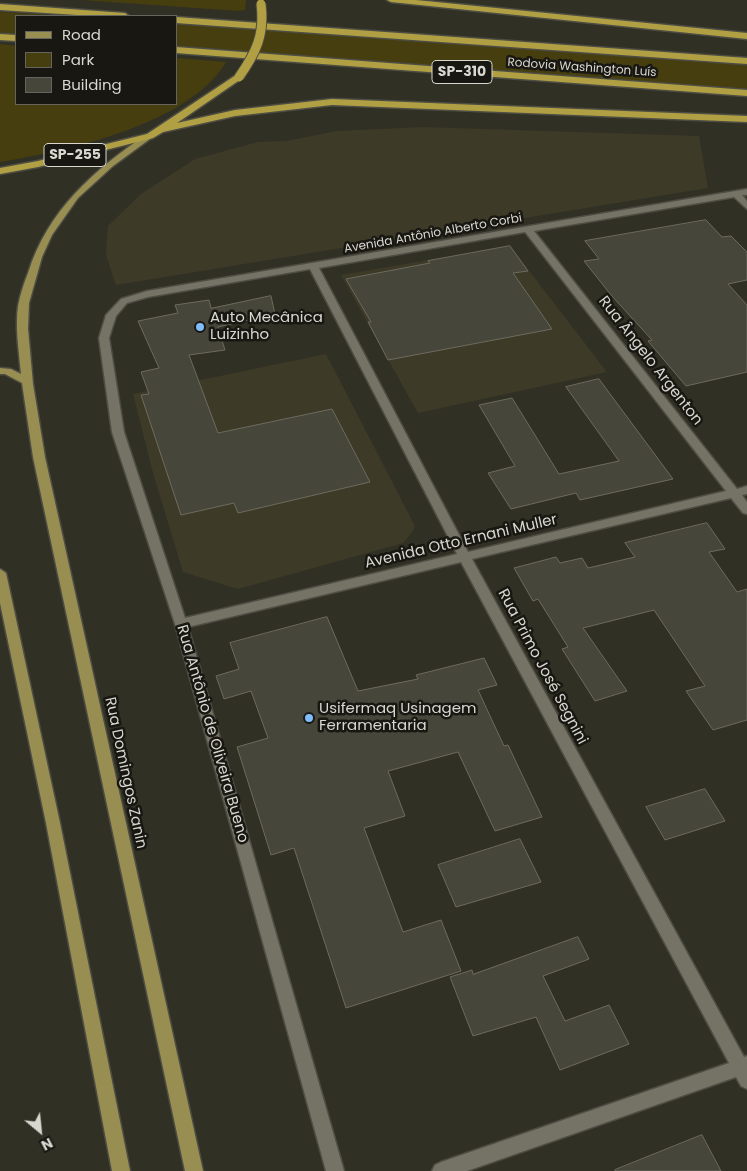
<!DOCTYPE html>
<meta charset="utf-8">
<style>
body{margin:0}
#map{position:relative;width:747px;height:1171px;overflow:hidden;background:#313024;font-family:Poppins,sans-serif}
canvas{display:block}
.legend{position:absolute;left:15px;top:15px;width:162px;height:90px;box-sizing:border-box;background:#181712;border:1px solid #65645e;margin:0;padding:6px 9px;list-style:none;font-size:15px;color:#d8d7d0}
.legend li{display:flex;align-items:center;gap:10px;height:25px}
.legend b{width:25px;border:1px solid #65645e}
.north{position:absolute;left:15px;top:1106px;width:50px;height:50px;-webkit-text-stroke:4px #181712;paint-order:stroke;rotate:152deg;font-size:14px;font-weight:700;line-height:20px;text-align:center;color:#d8d7d0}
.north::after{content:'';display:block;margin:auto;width:18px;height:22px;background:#d8d7d0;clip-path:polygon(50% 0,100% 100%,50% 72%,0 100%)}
</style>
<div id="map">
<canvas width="747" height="1171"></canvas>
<ul class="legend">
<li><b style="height:6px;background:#988e51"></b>Road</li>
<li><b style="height:14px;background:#463e0f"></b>Park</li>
<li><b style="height:14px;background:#47463a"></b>Building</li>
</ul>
<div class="north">N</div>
</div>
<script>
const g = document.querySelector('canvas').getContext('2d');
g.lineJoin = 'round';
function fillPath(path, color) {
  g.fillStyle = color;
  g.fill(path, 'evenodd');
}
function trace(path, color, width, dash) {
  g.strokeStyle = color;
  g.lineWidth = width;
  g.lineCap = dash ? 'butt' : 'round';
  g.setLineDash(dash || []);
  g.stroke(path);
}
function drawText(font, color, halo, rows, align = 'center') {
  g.font = font + ' Poppins,sans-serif';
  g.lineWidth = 5;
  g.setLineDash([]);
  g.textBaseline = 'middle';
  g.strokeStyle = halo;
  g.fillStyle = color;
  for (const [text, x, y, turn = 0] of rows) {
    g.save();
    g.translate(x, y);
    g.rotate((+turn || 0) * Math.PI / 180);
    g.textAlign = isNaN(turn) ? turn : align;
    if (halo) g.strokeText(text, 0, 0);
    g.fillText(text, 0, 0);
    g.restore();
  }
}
const built = new Path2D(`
 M423 127 699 136 708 188 116 285 106 255 108 226 141 194 195 159 258 142 286 141 337 131Z
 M510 246 607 372 418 413 341 275Z
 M326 354 415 526 413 531 403 543 238 589 183 572 153 473 133 394Z`);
const green = new Path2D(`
 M82 0H246L245 10 239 11Z
 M0 12 64 16H16V34L0 33Z
 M176 24 747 65V89L176 46Z
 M0 44 16 46V104H176V58L226 62C190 124 67 151 0 162Z`);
const building = new Path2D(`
 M706 220 722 237 731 236 747 252V280L728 284 747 305V372L686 386 648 341 652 340 611 295 584 261 599 259 585 241Z
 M510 246 528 271 513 273 552 329 388 360 368 322H371L346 279 430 263 428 261Z
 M271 296 275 314 218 327 225 350 189 355 218 433 332 409 370 482 238 513 234 503 181 515 141 395 149 394 141 372 159 368 138 321 178 313 175 305 209 300 211 308Z
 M599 379 673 479 580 500 576 493 511 509 488 473 515 466 479 405 512 398 559 474 619 461 566 387Z
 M707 523 725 549 709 552 737 592 747 589V720L713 730 686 691 705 686 654 610 583 628 627 691 595 701 562 649 568 647 538 599 533 601 514 568 556 557 560 563 582 558 588 568 635 557 625 543Z
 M327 617 358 691 418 679 416 675 484 658 497 685 478 690 504 746 508 745 542 817 495 831 458 752 388 771 405 816 364 828 403 932 441 920 461 971 346 1008 294 848 271 855 237 747 268 738 251 691 224 699 216 676 239 669 230 643Z
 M705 789 725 821 665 840 646 807Z
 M520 839 541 882 456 907 438 865Z
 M578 937 589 959 543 976 565 1021 609 1005 629 1044 560 1070 536 1017 473 1036 450 977 472 970 473 974Z
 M702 1135 721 1171H615V1170Z`);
const street = new Path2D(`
 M747 189V195H742L747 201V209L734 197 534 231 737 489 747 486V494L742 495 747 502V514L743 513 731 498 472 559 744 1057 747 1056V1089L741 1086 736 1077 467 1171H432L435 1165 441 1162 729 1063 461 562 188 627 344 1171H326L175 624 112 432 99 338 106 315 121 299 147 291ZM525 232 526 233 726 491 468 552 319 268ZM310 269 457 554 185 618 124 432 109 338 116 316 127 303 148 297Z`);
const primary = new Path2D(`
 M147 134 154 136 113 166 78 198 52 235 42 257 29 303 28 329 33 384 45 457 203 1171H185L33 457 22 383 5 374H0V368L11 369 21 374C19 352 15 328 18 306 20 295 24 283 28 273 48 210 94 170 147 134Z
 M0 569 6 573 60 823 130 1171H112L46 823 0 603Z`);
const highway = new Path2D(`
 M387 0H416L747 33V39L391 2Z
 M0 4 125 13 129 16H93L0 10Z
 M176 17 747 58V64L176 23Z
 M0 34 16 35V41L0 40Z
 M176 47 747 90V96L176 53Z
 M236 75 244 77 177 123 235 110 332 99 747 116V122L332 105 235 116 163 132 153 138 38 167 0 174V168L38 161 147 134Z`);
const highwayBridge = new Path2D(`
 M239 77C256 53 265 34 261 4`);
const markers = [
 [200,327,5,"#80bdfa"],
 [309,718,5,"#80bdfa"]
];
const farStreetnames = [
 ["Rodovia Washington Luís",582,68,4],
 ["Avenida Antônio Alberto Corbi",433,234,-10]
];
const shields = [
 [462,72,60],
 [75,155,62]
];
const shieldNames = [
 ["SP-310",462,72],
 ["SP-255",75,155]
];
const poiNames = [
 ["Auto Mecânica",210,318],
 ["Luizinho",210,335],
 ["Usifermaq Usinagem",319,709],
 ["Ferramentaria",319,726]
];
const streetNames = [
 ["Rua Ângelo Argenton",650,361,52],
 ["Avenida Otto Ernani Muller",461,542,-13],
 ["Rua Primo José Segnini",542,667,62],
 ["Rua Antônio de Oliveira Bueno",212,734,74],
 ["Rua Domingos Zanin",125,773,78]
];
fillPath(built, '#3d3a28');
fillPath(green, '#463e0f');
fillPath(building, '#47463a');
trace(building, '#6d6b5e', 1);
trace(street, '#4e4d44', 3);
trace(primary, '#4e4d44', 3);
trace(highway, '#4e4d44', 3);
fillPath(street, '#757366');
fillPath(primary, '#988e51');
fillPath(highway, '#b0a043');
trace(highwayBridge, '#4e4d44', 11, []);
trace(highwayBridge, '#b0a043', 9);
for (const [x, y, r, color] of markers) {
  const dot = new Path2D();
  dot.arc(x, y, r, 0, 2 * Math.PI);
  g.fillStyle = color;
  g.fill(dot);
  trace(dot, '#181712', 2);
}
drawText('12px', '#d8d7d0', '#181712', farStreetnames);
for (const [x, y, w] of shields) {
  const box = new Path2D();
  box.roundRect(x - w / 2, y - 11.5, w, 23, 4);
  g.fillStyle = '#181712';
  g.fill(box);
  trace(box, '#d8d7d0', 1);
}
drawText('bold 14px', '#d8d7d0', null, shieldNames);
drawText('15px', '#d8d7d0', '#181712', poiNames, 'left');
drawText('15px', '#d8d7d0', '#181712', streetNames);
</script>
